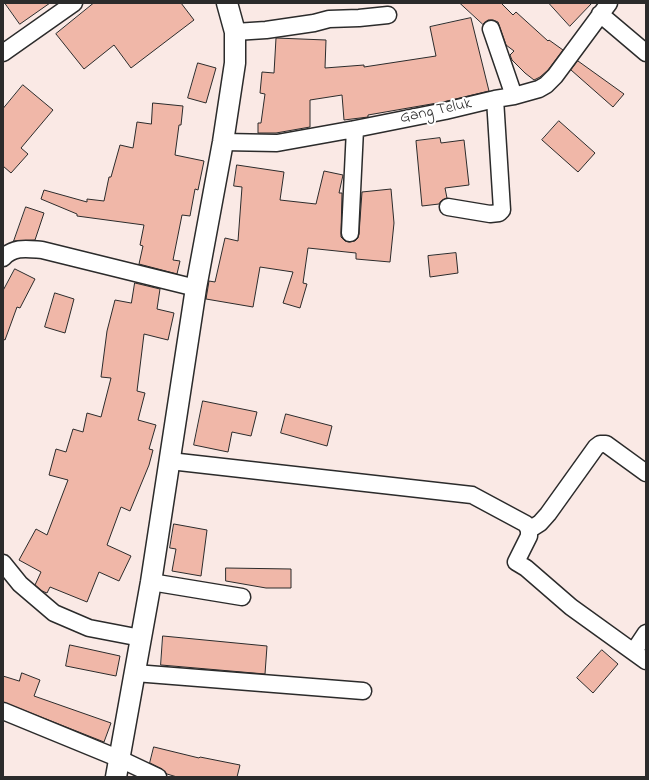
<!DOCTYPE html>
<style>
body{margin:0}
#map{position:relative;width:649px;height:780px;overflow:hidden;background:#fae9e5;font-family:"Indie Flower",sans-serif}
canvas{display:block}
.frame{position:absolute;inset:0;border:4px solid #2b2b2b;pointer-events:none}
</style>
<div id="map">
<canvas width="649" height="780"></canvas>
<div class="frame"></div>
</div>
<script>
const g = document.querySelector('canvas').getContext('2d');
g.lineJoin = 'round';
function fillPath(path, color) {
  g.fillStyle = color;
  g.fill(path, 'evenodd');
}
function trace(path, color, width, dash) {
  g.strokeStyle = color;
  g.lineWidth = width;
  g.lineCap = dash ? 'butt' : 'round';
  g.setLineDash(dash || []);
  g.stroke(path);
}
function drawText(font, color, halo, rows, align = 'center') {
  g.font = font + ' "Indie Flower",sans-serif';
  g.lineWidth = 4;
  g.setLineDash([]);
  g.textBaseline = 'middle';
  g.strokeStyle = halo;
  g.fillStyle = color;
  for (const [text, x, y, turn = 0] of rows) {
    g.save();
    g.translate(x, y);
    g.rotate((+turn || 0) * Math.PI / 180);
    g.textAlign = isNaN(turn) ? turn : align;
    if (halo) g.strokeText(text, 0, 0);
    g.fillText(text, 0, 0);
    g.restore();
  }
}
const building = new Path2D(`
 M5 3H50L20 24Z
 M94 3H181L194 20 131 68 114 45 84 69 56 34Z
 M460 3H501L513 15 516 12 548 41 549 40 563 50 548 70 540 77 534 80 525 73 512 60 510 55 514 51 506 45 498 22 493 20H488L483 24Z
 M549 3H592L570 26Z
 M471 18 489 91 443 102 368 115V117L344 120 342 95 310 100V127L276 133H258V123H261L265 94 260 93 262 72 274 73 276 38 326 40 325 68 364 65V67L436 56 430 27Z
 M578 61 624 94 613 107 571 70Z
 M198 63 216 68 206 103 188 98Z
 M23 85 53 110 21 148 28 154 11 173 3 166V109Z
 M153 103 183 106 181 125H179L175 155 204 161 198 190 195 189 190 216 182 215 173 260 180 261 177 274 139 264 143 246 140 245 144 225 77 216V214L41 199 44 190 87 202V199L104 201 109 177H111L120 145 133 148 137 122 151 124Z
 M559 121 595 153 578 172 542 140Z
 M440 138 441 143 464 140 469 185 445 188 447 198 441 201 439 204 422 206 416 141Z
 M237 165 284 172 280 200 316 204 324 171 343 175 339 193H342L341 233V237L345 241 349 242 355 241 358 238 359 234 362 192 391 189 394 223 390 262 356 259V253L308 248 303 283 307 284 300 308 283 303 293 272 260 267 253 307 206 299 209 281 215 282 225 238 238 241 242 187 234 186Z
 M26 207 44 213 35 240 14 241Z
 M456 253 458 273 430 277 428 256Z
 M15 269 35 279 20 308 17 307 5 340 3 339V291Z
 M135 283 160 289 157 309 174 313 168 340 144 334 137 391 145 393 138 420 156 425 149 449 153 450 149 465 130 511 121 507 107 545 131 556 119 581 99 572 87 602 50 587 47 593 42 591 35 585 41 572 19 560 36 529 47 535 68 480 49 475 56 449 66 452 73 429 83 432 87 413 101 417 111 378 101 377 107 331 115 300 131 303Z
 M55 293 74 299 65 333 45 327Z
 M203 401 257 412 251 436 232 432 228 452 194 445Z
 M286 414 332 426 327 446 281 433Z
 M174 524 207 530 201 576 172 571 176 549 170 548Z
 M226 568 291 569V588H266L226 581Z
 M163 636 267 646 265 674 161 665Z
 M70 645 120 656 116 676 66 666Z
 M602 650 618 664 593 693 577 678Z
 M22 673 40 680 34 696 111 723 104 742 3 702V676L19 681Z
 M154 747 199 758 200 757 240 765 237 777H177L167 774 162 769 150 763Z`);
const minor = new Path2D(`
 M600 14 646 53
 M491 29 514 96
 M235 32 266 30 314 23 329 19 359 18 388 15
 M3 53 74 3
 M223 142 277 143 355 129 445 111 495 99 514 96 539 89 546 85 555 76 609 3
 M448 207 490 214 499 213 502 210 495 99
 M350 233 355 129
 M3 258C14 246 28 249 42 250L196 288
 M170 461 472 495 526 524 529 530V536L516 562 526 568 571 607 646 661
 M529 530 540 523 548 514 596 447 600 444H606L646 473
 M3 563 20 584 54 613 89 628 141 638
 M151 582 242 597
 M634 651 646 633
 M135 673 363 691
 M3 711 120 759 158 777`);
const tertiary = new Path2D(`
 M116 777 151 582 196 288 223 142 235 63V32L227 3`);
const streetNames = [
 ["Gang Teluk",436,112,-12]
];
fillPath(building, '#f0b7a8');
trace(building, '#2b2b2b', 1);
trace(minor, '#2b2b2b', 19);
trace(tertiary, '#2b2b2b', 23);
trace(minor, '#fff', 16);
trace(tertiary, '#fff', 20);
drawText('16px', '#2b2b2b', '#fff', streetNames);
</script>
